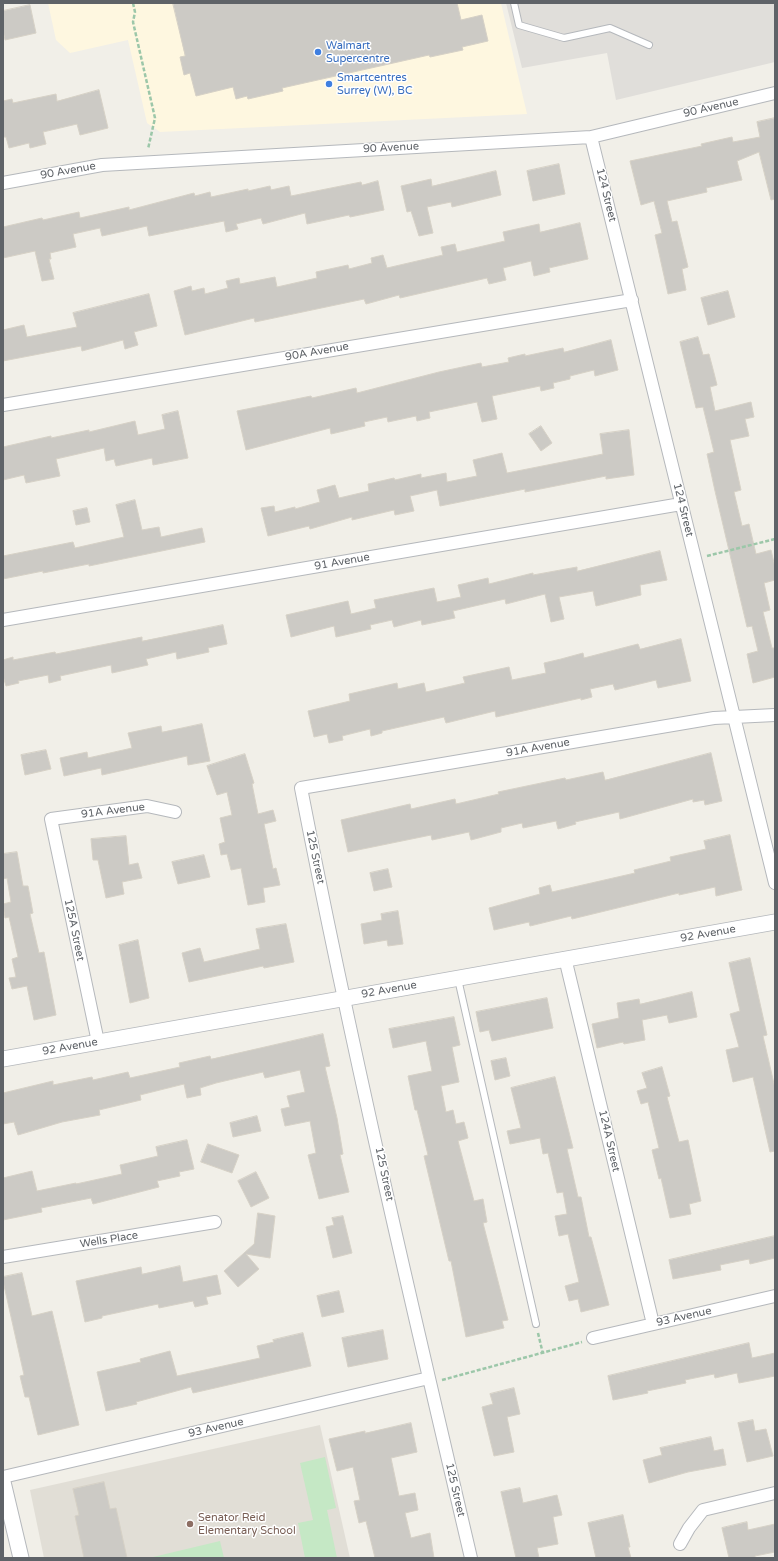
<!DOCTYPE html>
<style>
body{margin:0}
#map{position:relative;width:778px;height:1561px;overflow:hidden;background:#f1efe8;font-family:"Varela Round",sans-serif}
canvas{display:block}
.frame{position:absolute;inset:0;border:4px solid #5f6368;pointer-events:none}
</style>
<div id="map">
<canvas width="778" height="1561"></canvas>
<div class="frame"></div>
</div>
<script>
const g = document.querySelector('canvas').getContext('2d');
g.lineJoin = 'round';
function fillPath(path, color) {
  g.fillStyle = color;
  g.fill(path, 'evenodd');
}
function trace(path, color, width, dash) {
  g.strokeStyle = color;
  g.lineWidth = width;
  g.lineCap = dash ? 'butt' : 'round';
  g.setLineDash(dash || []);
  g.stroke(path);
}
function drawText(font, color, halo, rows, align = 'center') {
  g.font = font + ' "Varela Round",sans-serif';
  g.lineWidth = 3;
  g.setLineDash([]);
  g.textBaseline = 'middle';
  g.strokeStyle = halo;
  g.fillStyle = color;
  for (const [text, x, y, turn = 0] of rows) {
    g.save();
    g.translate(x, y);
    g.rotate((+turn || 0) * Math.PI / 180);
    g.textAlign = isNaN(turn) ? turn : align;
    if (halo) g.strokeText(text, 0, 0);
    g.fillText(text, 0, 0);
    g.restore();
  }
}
const commercial = new Path2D(`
 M48 3H501L527 114 160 132 147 123 128 40 70 53 56 40Z`);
const industrial = new Path2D(`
 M506 3H775V62L616 100 607 53 522 68Z`);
const education = new Path2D(`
 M320 1425 350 1558H44L30 1490Z`);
const green = new Path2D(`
 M325 1457 336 1508 327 1510 337 1558H305L298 1523 313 1520 300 1463Z
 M220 1541 224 1558H153V1557Z`);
const building = new Path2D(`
 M173 3H457L461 20 482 15 488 41 462 47 463 50 430 57 429 55 282 88 283 91 248 99 247 96 236 99 233 87 196 96 190 73 184 75 180 57 185 56Z
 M30 5 36 33 5 40 3 30V11Z
 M99 90 108 128 80 135 77 124 43 132 46 144 30 148 29 143 9 148 6 137H3V101L12 99 13 103 56 94 57 101Z
 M775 118V199L771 200 759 152 737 161 742 180 706 188 707 192 667 201 672 222 677 221 688 267 682 269 686 290 668 294 655 235 662 233 654 201 641 205 630 161 702 146 701 144 732 137 733 142 760 137 757 122Z
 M559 164 565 194 533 201 527 171Z
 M496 171 501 195 452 207 451 202 427 207 433 233 419 236 411 211 407 212 401 186 431 179 432 186Z
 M378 181 384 210 350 217 349 215 307 224 305 213 263 224 261 218 236 224 238 229 226 232 224 221 149 236 147 226 102 236 100 228 73 234 76 247 50 253 51 259H49L54 279 42 281 35 251 3 258V227L42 218 43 220 79 212 80 218 129 207V210L194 193 195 196 210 192 211 197 248 189V191L270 186 271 190 289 186 291 196 361 182 362 185Z
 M580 223 588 259 549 268 550 272 534 276 531 261 503 268 506 280 489 284 487 278 400 298 399 295 366 304 364 299 255 322 254 318 185 335 174 291 191 286 192 291 204 288 205 294 228 288 226 281 239 278 240 284 275 277 277 287 317 278 316 272 348 265 349 269 372 263 371 258 383 255 387 268 443 255 441 247 455 244 457 252 505 241 503 232 539 224 540 232Z
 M728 291 735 317 708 325 701 298Z
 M149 294 157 326 134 332 138 345 125 349 123 340 82 351 81 346 3 361V330L24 325 27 337 77 327 73 313Z
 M698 337 703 355 709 354 714 373 717 385 710 387 715 411 751 402 754 417 745 419 749 436 730 440 741 490 734 492 742 526 749 524 756 554 771 550 775 567V580L764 583 770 610 763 612 772 648H775V677L753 683 747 654 758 651 752 626 747 627 715 491 707 454 714 452 703 407 696 408 680 342Z
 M611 340 618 370 595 376 594 370 570 376V379L553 383 554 388 541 391 540 386 492 396 497 419 482 422 477 402 429 412 430 418 417 421 416 416 388 422 387 417 364 422 365 426 331 434 330 428 246 450 237 411 311 396 312 398 356 388 357 393 439 372 481 363 482 367 509 362 508 358 525 354V356L563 348 564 352Z
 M178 411 188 458 153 465 152 458 116 466 114 459 106 461 104 448 56 459 60 476 26 483 24 475 3 480V447L51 436V438L89 430V432L135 421 138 435 165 429 162 415Z
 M541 426 552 443 541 451 529 434Z
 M629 430 634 475 606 479V476L525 492V489L440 506 437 490 410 496 414 511 395 515 394 510 352 520V517L310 529 309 526 268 536 261 508 274 506 275 512 295 507V509L320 502 317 490 335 485 339 498 369 491 368 484 394 478 395 480 421 474V478L446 473 447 482 477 476 473 460 502 453 507 473 603 454 600 434Z
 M135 500 142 530 159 527 161 537 202 528 205 542 89 566V564L43 573V571L3 579V556L73 542 75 548 124 537 116 505Z
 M87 508 90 522 76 525 73 511Z
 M660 551 667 580 640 585 641 595 596 606 593 591 559 597 564 619 551 622 545 594 506 604 505 599 453 611 455 618 422 625 421 620 394 627 392 620 370 625 371 629 336 637 334 626 291 637 286 615 348 601 351 614 376 608 374 600 434 588 437 602 461 597 458 585 488 578 489 584 533 573V575L577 567V571Z
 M223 625 227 644 208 648 209 652 177 659 176 652 146 659 148 665 112 673 111 665 60 676 61 680 49 683 48 675 18 681 19 683 6 686 3 676V660L13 657V660L55 652 56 654 142 637V641Z
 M681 639 691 681 658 688 656 680 615 690 613 684 590 689 592 697 581 700V698L496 717 495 711 446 723 444 717 382 731V733L371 736 370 729 342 736 343 740 329 743 327 734 314 737 308 711 350 701 349 694 397 683 398 689 424 683 426 692 465 683 463 677 509 667 512 680 546 673 544 663 561 659 583 653 584 658 638 644 640 649Z
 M202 724 210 761 188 765 187 756 102 775 101 768 64 776 60 758 87 752 88 758 132 748 128 733 161 726 162 732Z
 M46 750 51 769 25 775 21 755Z
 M711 753 722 801 705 805 704 800 693 802V799L620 819 619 812 575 822 576 824 558 829 556 821 523 828 522 823 501 828V832L471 840 469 832 432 840 431 835 348 852 341 820 410 804 411 809 455 799 456 804 499 794 498 792 565 778 566 780 603 772 605 780Z
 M245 754 254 783 252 784 258 814 273 810 276 821 264 824 273 869 276 868 280 885 263 888 265 902 248 905 241 868 231 870 227 854 221 855 219 844 225 842 220 818 232 815 227 792 217 795 207 766Z
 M730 835 742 890 716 896 715 887 679 895V893L572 919 571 916 530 926 529 922 494 930 489 908 540 894 539 888 550 885 552 892 635 873 634 870 671 861 670 857 706 849 704 841Z
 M126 836 129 865 138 863 142 878 122 882 124 894 106 898 98 860H93L91 839Z
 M17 852 23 886H28L33 913 30 914 39 953 44 952 56 1015 34 1020 27 986 12 989 9 978 16 977 12 959 18 957 9 917 5 918 3 904 11 902 7 878 3 879V854Z
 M204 855 210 877 178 884 172 862Z
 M388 869 392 887 374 891 370 873Z
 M398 911 403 944 388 946 387 940 364 944 361 924 382 920 381 914Z
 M286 924 294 962 264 968 263 966 189 982 182 953 200 948 204 962 260 949 256 929Z
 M138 940 149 998 130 1003 119 945Z
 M750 958 767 1035 763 1036 775 1088V1151L770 1152 753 1077 733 1082 726 1050 739 1047 730 1014 740 1011 729 963Z
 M692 992 697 1017 669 1023 667 1015 642 1020 645 1040 624 1044 623 1042 597 1048 592 1024 619 1018 617 1003 639 999 640 1004Z
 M547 998 553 1028 492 1041 489 1030 480 1032 476 1012Z
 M454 1017 460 1045 452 1047 459 1082 441 1086 446 1112 453 1110 456 1124 464 1122 468 1138 458 1141 474 1201 483 1199 487 1222 483 1223 508 1320 502 1321 504 1328 466 1337 451 1261H449L424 1156 428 1155 417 1110H415L408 1076 432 1071 426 1041 393 1048 389 1029Z
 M323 1034 330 1066 325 1067 337 1118 343 1154 340 1155 349 1192 319 1199 308 1155 316 1153 310 1121 285 1126 281 1109 290 1107 287 1096 305 1092 300 1070 265 1078 263 1072 216 1083 200 1088 201 1095 187 1098 184 1084 140 1095 141 1100 99 1110 100 1115 62 1122 18 1135 14 1122 3 1124V1093L53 1081V1085L92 1077 93 1080 128 1072 130 1078 180 1067 179 1063 210 1056 211 1059Z
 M506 1058 510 1076 495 1080 491 1061Z
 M662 1067 670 1096 667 1097 679 1142 688 1140 701 1201 689 1204 691 1214 670 1218 661 1178 659 1179 652 1150 659 1148 648 1102 641 1104 637 1091 647 1088 642 1073Z
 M555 1077 573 1148 567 1149 578 1197H581L589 1237H591L609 1305 581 1312 578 1299 569 1301 565 1286 579 1282 568 1234 559 1236 555 1216 567 1214 563 1192 557 1193 548 1153 543 1154 540 1138 510 1144 507 1131 521 1128 511 1088Z
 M257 1116 261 1131 233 1137 230 1123Z
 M187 1140 194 1169 179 1172 180 1176 157 1181 159 1187 93 1204 91 1198 41 1208 42 1212 3 1220V1178L32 1171 37 1191 76 1183V1184L122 1174 120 1165 158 1156 156 1147Z
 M208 1144 239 1155 232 1173 201 1162Z
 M256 1172 269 1198 251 1207 238 1181Z
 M258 1213 275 1216 270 1258 246 1254 259 1269 238 1287 224 1271 254 1244Z
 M343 1216 352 1253 333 1258 326 1227 334 1225 332 1218Z
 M775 1236V1258L750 1264 749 1259 720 1265 721 1270 673 1279 669 1260Z
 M180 1266 183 1282 217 1275 221 1294 206 1297 208 1304 195 1307 193 1301 159 1308 158 1304 102 1316V1318L85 1322 76 1281 141 1267 142 1274Z
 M22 1273 32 1316 52 1311 79 1425 38 1435 29 1397H25L20 1376 24 1375 3 1281V1277Z
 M339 1291 344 1312 322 1317 317 1296Z
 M383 1330 388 1359 348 1367 342 1338Z
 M303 1333 311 1366 193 1393 191 1387 136 1402 137 1404 106 1411 97 1372 141 1362 140 1359 170 1351 177 1376 260 1358 257 1346 274 1342 273 1340Z
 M749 1343 752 1358 775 1353V1376L739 1383 737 1373 715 1378 714 1374 685 1380 686 1383 647 1391 648 1393 613 1400 608 1376Z
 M514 1388 520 1414 507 1417 514 1452 494 1456 482 1407 493 1404 490 1394Z
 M753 1420 755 1431 766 1429 773 1456 747 1462 738 1423Z
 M411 1423 417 1452 391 1458 399 1496 415 1493 418 1510 405 1513 411 1538 430 1533 434 1558H375L366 1521 359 1523 354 1501 360 1500 353 1467 337 1471 329 1439 365 1431V1433Z
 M711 1437 714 1451 723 1449 726 1465 688 1472 649 1483 643 1460 662 1455 660 1448Z
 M104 1482 110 1509 116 1508 127 1558H84L75 1516 79 1515 73 1489Z
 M520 1488 523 1503 557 1495 562 1515 553 1517 558 1544 537 1548 539 1558H516L501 1492Z
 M623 1515 630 1547H628L631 1558H596L588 1523Z
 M747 1522 748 1530 775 1524V1552L755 1556V1558H729L722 1528Z`);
const path = new Path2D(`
 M133 3 135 12 133 22 155 118 148 149
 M707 556 775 539
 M538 1333 543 1354
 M442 1380 582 1342`);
const service = new Path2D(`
 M514 3 519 25 564 38 610 28 649 45
 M458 979 536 1324`);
const minor = new Path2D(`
 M591 137 775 883
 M3 183 102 165 591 137 775 93
 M3 405 632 300
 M3 620 681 504
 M565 958 653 1324
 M98 1042 51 819 147 806 175 812
 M3 1257 215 1222
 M593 1338 775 1296
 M3 1477 429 1378
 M680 1544 689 1528 703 1510 775 1493
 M471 1558C411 1302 351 1046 301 788L714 718 775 715`);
const tertiary = new Path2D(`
 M3 1059 775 922
 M3 1482 21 1558`);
const markers = [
 [318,52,4,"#3f7fe0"],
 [329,84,4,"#3f7fe0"],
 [190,1524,4,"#8d6e63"]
];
const shopNames = [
 ["Walmart",326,46],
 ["Supercentre",326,59],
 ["Smartcentres",337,78],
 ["Surrey (W), BC",337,91]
];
const streetNames = [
 ["90 Avenue",711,108,-13],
 ["90 Avenue",391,148,-3],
 ["90 Avenue",68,171,-10],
 ["124 Street",606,195,76],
 ["90A Avenue",317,352,-10],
 ["124 Street",683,510,76],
 ["91 Avenue",342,562,-10],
 ["91A Avenue",538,748,-10],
 ["91A Avenue",113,811,-7],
 ["125 Street",315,857,78],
 ["125A Street",74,930,78],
 ["92 Avenue",708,934,-10],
 ["92 Avenue",389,990,-10],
 ["92 Avenue",70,1047,-10],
 ["124A Street",609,1141,77],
 ["125 Street",384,1174,78],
 ["Wells Place",109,1240,-9],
 ["93 Avenue",684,1317,-13],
 ["93 Avenue",216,1428,-13],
 ["125 Street",455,1490,77]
];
const educationNames = [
 ["Senator Reid",198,1518],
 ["Elementary School",198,1531]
];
fillPath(commercial, '#fef7e0');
fillPath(industrial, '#e0deda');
fillPath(education, '#e1ded6');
fillPath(green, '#c5e8c5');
fillPath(building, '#cccac5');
trace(building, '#d6d1c6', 1);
trace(service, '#b5b8bc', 8);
trace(minor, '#b5b8bc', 14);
trace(tertiary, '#b5b8bc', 17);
trace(path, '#9cc7a9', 2.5, [4, 2]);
trace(service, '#fff', 6);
trace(minor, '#fff', 12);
trace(tertiary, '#fff', 15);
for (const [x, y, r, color] of markers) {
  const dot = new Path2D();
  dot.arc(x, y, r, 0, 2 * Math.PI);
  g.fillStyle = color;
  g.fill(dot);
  trace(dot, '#fff', 1.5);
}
drawText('11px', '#366cbe', '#fff', shopNames, 'left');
drawText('11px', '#5f6368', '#fff', streetNames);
drawText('11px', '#785e54', '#fff', educationNames, 'left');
</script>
